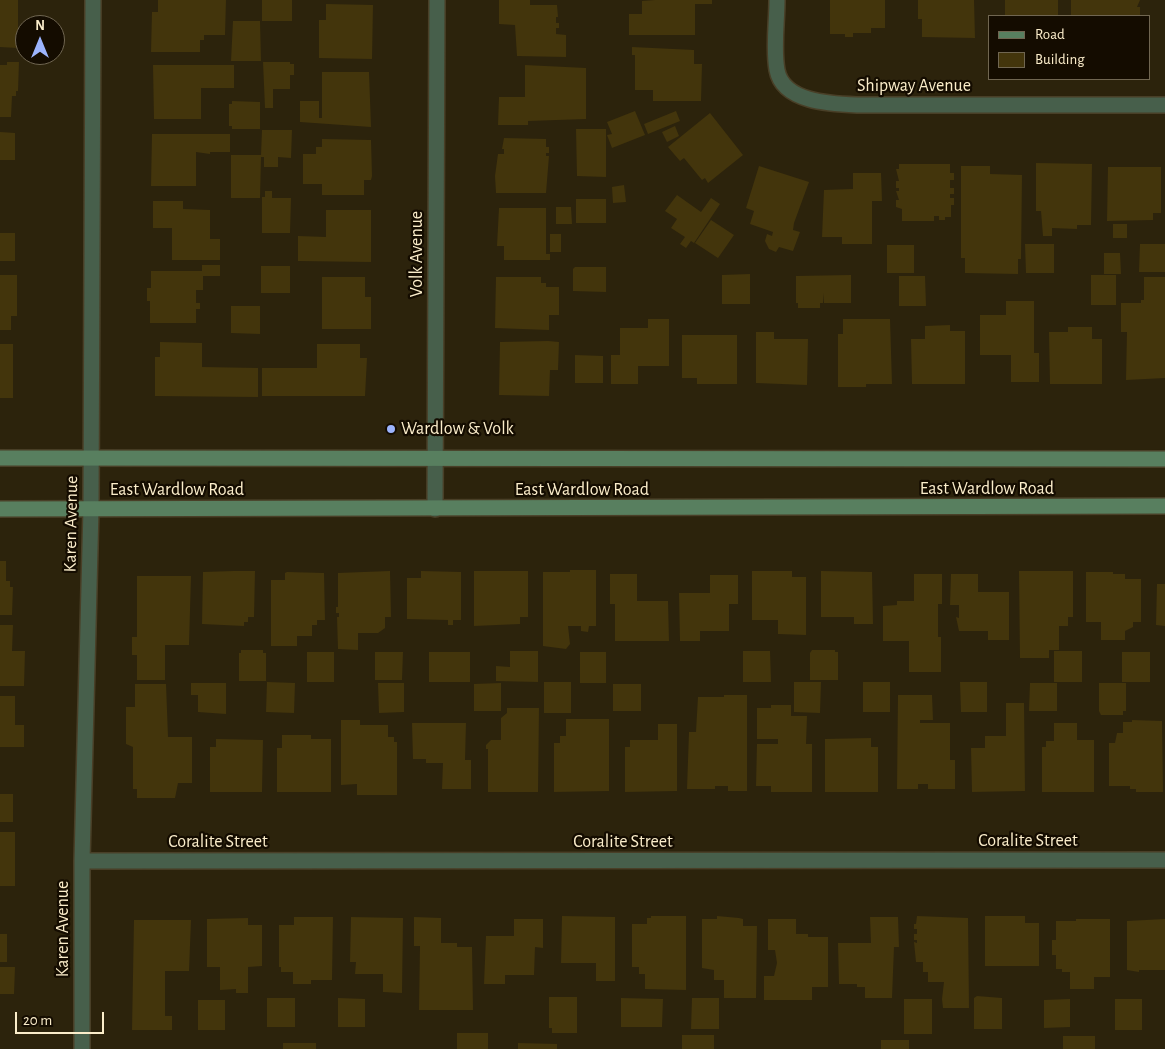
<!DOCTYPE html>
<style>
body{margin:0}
#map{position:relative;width:1165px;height:1049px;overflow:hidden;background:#2c230c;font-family:"Alegreya Sans",sans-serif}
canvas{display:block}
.legend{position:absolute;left:988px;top:15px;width:162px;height:65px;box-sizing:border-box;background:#140c00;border:1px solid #706651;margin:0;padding:6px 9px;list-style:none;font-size:15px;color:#fbedca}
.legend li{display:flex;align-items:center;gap:10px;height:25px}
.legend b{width:25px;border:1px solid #706651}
.north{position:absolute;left:15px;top:15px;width:50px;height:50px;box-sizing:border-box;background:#140c00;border:1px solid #706651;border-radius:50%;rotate:0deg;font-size:14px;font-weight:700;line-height:20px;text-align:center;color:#fbedca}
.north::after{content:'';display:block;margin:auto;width:18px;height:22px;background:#9cb4fd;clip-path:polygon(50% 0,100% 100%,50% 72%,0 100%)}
.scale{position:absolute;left:15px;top:1012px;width:89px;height:22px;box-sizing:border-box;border:2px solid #fbedca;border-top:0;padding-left:6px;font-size:15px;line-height:18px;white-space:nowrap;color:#fbedca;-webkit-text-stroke:4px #140c00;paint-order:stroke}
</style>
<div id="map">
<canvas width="1165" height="1049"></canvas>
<ul class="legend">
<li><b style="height:6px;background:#587f5f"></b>Road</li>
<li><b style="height:14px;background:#43350c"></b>Building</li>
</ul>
<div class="north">N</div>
<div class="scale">20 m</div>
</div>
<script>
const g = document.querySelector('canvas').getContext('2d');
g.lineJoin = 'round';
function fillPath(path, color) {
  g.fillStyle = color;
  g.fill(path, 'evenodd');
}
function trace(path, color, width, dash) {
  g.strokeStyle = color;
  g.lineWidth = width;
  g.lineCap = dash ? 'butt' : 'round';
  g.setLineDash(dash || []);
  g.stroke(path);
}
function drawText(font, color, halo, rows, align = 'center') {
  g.font = font + ' "Alegreya Sans",sans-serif';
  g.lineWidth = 4.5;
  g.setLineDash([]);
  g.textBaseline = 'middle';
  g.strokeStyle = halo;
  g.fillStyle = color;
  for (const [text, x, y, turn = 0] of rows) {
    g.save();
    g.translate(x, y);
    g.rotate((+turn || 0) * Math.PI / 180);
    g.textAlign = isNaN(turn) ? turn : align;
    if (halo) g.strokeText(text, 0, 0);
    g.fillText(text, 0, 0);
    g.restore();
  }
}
const building = new Path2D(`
 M0 0H18V48L0 47Z
 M158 0H226L225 35H204V40H200V52H151L152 12H158Z
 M262 0H292V21H262Z
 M499 0H530V5H557L558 17H556V23H559V28H556V34L566 35V57L517 56 515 25 499 24Z
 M655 0H712V4H695V35H629V14H642V1Z
 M830 0H885V28H871V33H853V37H845V34H830Z
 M918 0H974L975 38 922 37V19H918Z
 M1005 0H1058V16H1005Z
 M1071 0H1140L1137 7H1140V15L1071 16Z
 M326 4 373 5 372 59 319 58V20H326Z
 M233 21H260L261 61H231Z
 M632 47 694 50V64H702L701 101H653V90H635V55H632Z
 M7 62H19L18 91H16V96H12L11 117H0V65H7Z
 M263 62H290V64H294V75H290V89H273V108H265Z
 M153 65H234V88H201V119H154Z
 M525 65 586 68V119L528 121V125H498L499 97H525Z
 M322 72H369L371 127 300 122V101H319V118H322Z
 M232 101 260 102V129H232V126H229V104H232Z
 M635 111 645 135 612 148 607 135 612 134 607 122Z
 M676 111 680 121 648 134 644 124Z
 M710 113 743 155 708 183 705 178 702 180 684 158 680 161 668 147Z
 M675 126 679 136 667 142 662 132Z
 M576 129H606V177L577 176Z
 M262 130H292L291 158 278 157V167H264V157H261L260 198H231V155H261Z
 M0 132 15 133V160H0Z
 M152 134H230V152H210V154L196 152V186H151Z
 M504 138 546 139V147H549V153H546V156H549L546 193H496L495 176 498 154H504V149H502Z
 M322 139 371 140 372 176 371 180H364V195H322V184H303V154H316V147H322Z
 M1036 163 1092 164 1091 225H1077V229L1052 228V236H1043L1041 211H1036Z
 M899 164H950V173H954V180H950V188H954V194H950V198H954V205H951V217H945V220H939V216H934V221H902V209L896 207V200H899L896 191H899V188H896V181H899L896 169H899Z
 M759 166 809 182 794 223 793 230 800 232 793 251 779 247 776 252 769 249 765 241 767 234 772 236 773 232 750 224 754 211 746 208Z
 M961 166H990V174L1022 175 1021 259H1018V274L965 273V258H961Z
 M1108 167H1161V213H1153V220L1107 221Z
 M853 173H881L882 201H872V244H842V237H822L824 190 853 189Z
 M624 185 626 202 613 203 612 187Z
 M265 191H272V198H291L290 233H262V197H265Z
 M677 195 701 212 711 198 720 204 694 243 691 241 686 248 680 244 685 237 671 228 677 219 665 211Z
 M576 199H606V223H576Z
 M153 201H183V209L210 210V239H220V260H172V228H153Z
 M556 207H571L572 224H556Z
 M499 208H546V254H550V260H504V246H497Z
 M326 210H371V262L298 261V236L326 237Z
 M711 220 734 235 718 258 695 243Z
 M1113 224H1127V238H1113Z
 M0 233H15V261H0Z
 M550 234H561V252H550Z
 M1025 244H1054V273H1026Z
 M1140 244H1165V272H1139Z
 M887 245H914V273H887Z
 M1104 253H1120L1121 274H1104Z
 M202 265H220V276H203V290H196V303H200V309H196V323H150V301H147V288H151V271H202Z
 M261 266H290V293H261Z
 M575 267H606V292L573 291V269Z
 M750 274V304H722V275Z
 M0 275H17V316H11V330H0Z
 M851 275V303H824L823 293V303H820V308H798V303H796V276Z
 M1091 275H1116V305H1091Z
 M899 276H925L926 306H899Z
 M322 277H365V297H371V329H322Z
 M496 277H541V283H546V287H559V315H549V330L495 328Z
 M1144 277H1165V378L1126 380 1127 332H1121V303H1141V300H1144Z
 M1006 301H1034V353H1039V382H1011V355H980V315H1006Z
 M231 306H260V334L231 333Z
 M648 319H669V366H638V384H611V355H620V328H648Z
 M843 319H890L892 384H866V387H838V334H843Z
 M950 325V331H965V384H912L911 339H925V326Z
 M1068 327H1092V339H1102V384H1050L1049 332H1068Z
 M756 332H774V339H808L807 385 756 383Z
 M682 335H737V384H697V378H682Z
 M548 341 559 342 558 370H550L549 396 499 395 500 342Z
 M160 342 202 343V367L258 368V397L155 396V357H160Z
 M0 344H13V398H0Z
 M317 344H360V358H367L365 396H262V368H317Z
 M575 355 603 356V383H575Z
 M0 561H6V581H10V587H13L12 615H0Z
 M570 570H596V626H589L588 632 581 631V626H568L570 644 566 649 543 646V572H570Z
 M234 571H255L254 617H248V622H244V626L202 624 203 572Z
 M390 571 391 617H385V628L378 633H358V650L338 649 337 617H339V613H336V607H338V573Z
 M421 571 461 572V620H453V625H448V620L407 619V578H421Z
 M474 571H528V617H520V624L474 626Z
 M752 571H792V577H806V635L778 634V620H752Z
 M821 571 872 572 873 624H854V617H821Z
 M1019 571H1073V617H1068V626H1059V650H1049V658H1020Z
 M287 572 324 573 325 620H317V625H312V636H297V646H271V580H285V573Z
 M1086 572H1113V574H1125V579H1141V622H1133V627L1125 631V640H1101V622H1086Z
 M610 574H637V601H668L669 641H615V604H610Z
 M914 574H942V604H938V637H941V672H909V641H883V606L897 605V601H914Z
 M951 574H978V592H1009V640H988V631H959L956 617 959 618V605H950Z
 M710 575H738V604H729V631H700V641H680L679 593H710Z
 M137 576H191L189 645H165V680H137V655H132V637H137Z
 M1157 584H1165V626L1156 625Z
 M0 625H13L12 651H25L24 686H0Z
 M241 650H263V653H266V681H239V653H241Z
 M812 650H835V652H838V680H810V653Z
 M510 651H538V682L496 681V666L510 667Z
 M743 651H770L771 682H743Z
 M1054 651H1082V682H1054Z
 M307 652H334V682H307Z
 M375 652H403L402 680H375Z
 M429 652H470V682H429Z
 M580 652H606V683H580Z
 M1122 652H1150V682H1122Z
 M267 682 295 683 294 713 266 712Z
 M544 682H571V713H544Z
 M794 682H821L820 713 794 712Z
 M863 682H890V712H863Z
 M960 682H987V712H961Z
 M191 683H226V714L198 712V695H191Z
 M378 683H404V712L379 713Z
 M501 683V711H474V684Z
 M1030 683H1057V711H1029Z
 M1099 683H1126V711H1123V715H1101L1099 711Z
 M135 684H166L168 737H192V783H178L175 798H137V789H133V747L126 744V707H135Z
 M613 684H641V711H613Z
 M724 695H747V791H728V786H715V789H687L689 732H696L698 697H724Z
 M898 695H932L933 720H920V723H950V760H955V789H928V784H918V789H897Z
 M0 696H15V725H24V747H0Z
 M1006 703H1024L1025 791 972 792 971 748H985V736H1006Z
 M771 705H791V716H807L806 744H812V792H771V786H756L757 744H778V739H757V708H771Z
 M507 708H539L538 792H488V749H486V745L491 740H501V718L507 713Z
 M566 719H609V791L554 792V743H560V736H566Z
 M341 720H360V725H388V737H394V742H397V795H357V784L341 785Z
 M1132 720 1162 721 1163 792H1136V789H1130V786H1109V743H1115L1117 733H1123V722H1132Z
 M412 723H466L465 760H471V789H442L443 763H426V759H413Z
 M1054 723H1077V740H1094V792H1042V747H1046V741H1054Z
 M658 724H677V791L625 792V747H630V740H658Z
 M282 735H311V739H331V792H277V748H282Z
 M871 738V747H878V792H825V739Z
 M216 739 263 740 262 792H210V747H216Z
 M0 794H13V822H0Z
 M0 832H15V886H0Z
 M562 916 615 917V981H596V963H561Z
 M651 916H686V990L645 989V974H639V967H632V924H647V918H651Z
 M717 916 739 918 743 919V926H757L756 998H724V980H714V970L702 968V919H717Z
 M917 916 968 918 969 1008H943L942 999 944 982H928V972H923V962H916L914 942 917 943V940H914V934H917V929H914V924H916Z
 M985 916H1025V923H1039V966H985Z
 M294 917H333L332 980H311V984H293V972H281V967H279V925H294Z
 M351 917 403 918 402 993 383 992V974H355L356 962H350Z
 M414 917 441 918V943H457V947H472L473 1010H419L420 946H414Z
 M870 917H898L899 947H894L892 998H865V987H857V984H839L838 943H871Z
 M248 918V925H262V966L248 967V993H236V989L220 990V967H207V919Z
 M514 919H543V948L535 947 534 975H505V984H484L486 936H514Z
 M768 919H796V934H808V937H828V987H812V1000H764V976H774L777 963 775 950H768Z
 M1076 919H1110V977H1094V989H1070V972H1062V969H1056V955H1052V940H1056V921H1076Z
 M1165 919V970H1139V972L1127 970V921Z
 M134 920H191L189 971H165V1016H172V1030H132Z
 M0 934H7V962H0Z
 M0 967H15L14 994H0Z
 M977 996 1002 998V1029H974V998Z
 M549 997H577V1033H552V1028H549Z
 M267 998H295V1027H267Z
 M338 998 365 999V1027H338Z
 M621 998 663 999 662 1027H621Z
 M692 998H719V1029H691Z
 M904 999H932V1034H904Z
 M1070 999V1027L1044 1028V1000Z
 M1115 999H1142V1030H1115Z
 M198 1000H225V1030H198Z
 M457 1033H488V1049H457Z
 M682 1035H714V1049H682Z
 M1063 1036H1095V1049H1063Z
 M881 1040H909V1049H881Z
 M283 1043H316V1049H283Z
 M518 1043 557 1044V1049H518Z`);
const street = new Path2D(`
 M777 0C777 22 773 48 777 70 783 103 833 104 859 105H1165
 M435 509 437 0
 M82 861 1165 860
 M82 1049V861L91 509 93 0`);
const secondary = new Path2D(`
 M0 458 1165 459
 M0 509 1165 506`);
const markers = [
 [391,429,5,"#9cb4fd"]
];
const streetNames = [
 ["Shipway Avenue",914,86],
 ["Volk Avenue",417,254,-90],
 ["East Wardlow Road",987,489],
 ["East Wardlow Road",177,490],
 ["East Wardlow Road",582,490],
 ["Karen Avenue",71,524,-89],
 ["Coralite Street",1028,841],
 ["Coralite Street",218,842],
 ["Coralite Street",623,842],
 ["Karen Avenue",63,929,-90]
];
const poiNames = [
 ["Wardlow & Volk",401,429]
];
fillPath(building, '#43350c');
trace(street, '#493f27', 18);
trace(secondary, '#493f27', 18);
trace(street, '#475f4b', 15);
trace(secondary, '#587f5f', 15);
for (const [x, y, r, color] of markers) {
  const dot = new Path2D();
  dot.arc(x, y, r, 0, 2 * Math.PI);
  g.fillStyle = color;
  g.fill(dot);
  trace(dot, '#140c00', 2);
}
drawText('18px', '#fbedca', '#140c00', streetNames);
drawText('18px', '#fbedca', '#140c00', poiNames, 'left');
</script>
